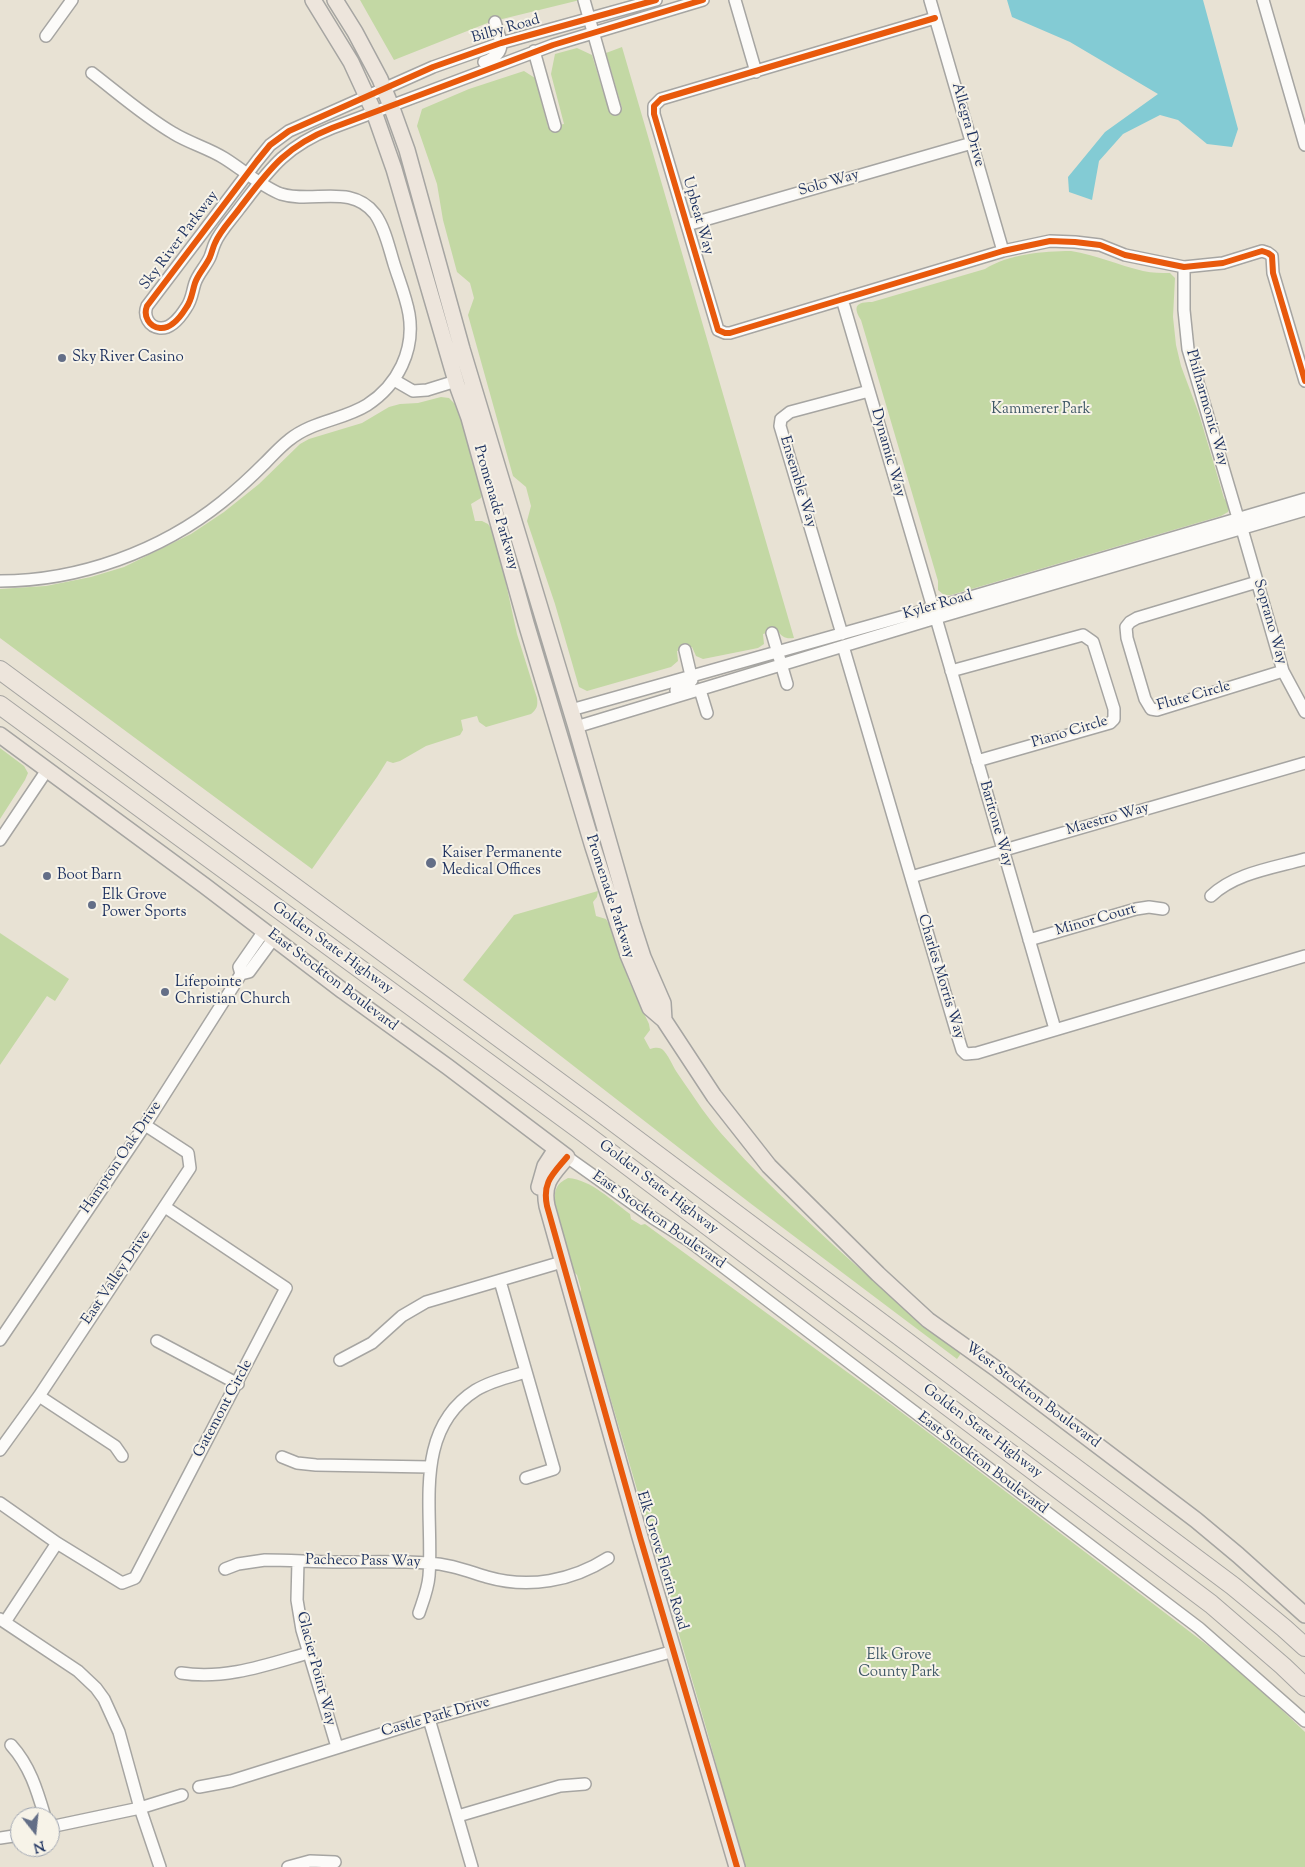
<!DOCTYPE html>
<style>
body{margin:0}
#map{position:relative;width:1305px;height:1867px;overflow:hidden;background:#e8e2d4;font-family:"Sorts Mill Goudy",serif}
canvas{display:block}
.north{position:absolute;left:10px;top:1807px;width:50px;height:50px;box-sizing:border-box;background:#f7f3e8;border:1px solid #9fa5b1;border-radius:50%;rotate:164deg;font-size:14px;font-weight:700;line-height:20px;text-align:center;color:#1b2f5e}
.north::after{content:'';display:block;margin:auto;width:18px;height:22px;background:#636e87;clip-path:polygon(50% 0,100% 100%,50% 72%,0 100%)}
</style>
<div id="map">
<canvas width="1305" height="1867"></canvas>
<div class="north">N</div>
</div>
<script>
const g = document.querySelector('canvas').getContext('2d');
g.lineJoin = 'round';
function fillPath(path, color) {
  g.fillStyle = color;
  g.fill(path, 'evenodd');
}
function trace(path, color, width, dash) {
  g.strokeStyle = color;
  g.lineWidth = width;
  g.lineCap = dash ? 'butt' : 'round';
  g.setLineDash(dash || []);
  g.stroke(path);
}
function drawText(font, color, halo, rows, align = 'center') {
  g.font = font + ' "Sorts Mill Goudy",serif';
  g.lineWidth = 4;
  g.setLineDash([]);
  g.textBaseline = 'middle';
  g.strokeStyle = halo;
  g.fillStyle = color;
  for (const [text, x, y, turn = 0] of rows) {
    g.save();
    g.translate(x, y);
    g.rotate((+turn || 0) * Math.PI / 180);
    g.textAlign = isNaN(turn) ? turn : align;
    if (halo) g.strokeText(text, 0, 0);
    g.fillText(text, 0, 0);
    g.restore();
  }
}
const green = new Path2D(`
 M360 0H580L490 22 394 60Z
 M622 47 794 638C785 639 782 637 777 630L763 634 764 644 758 648 703 659 696 656 692 647 677 651 678 661 671 667 587 691 579 687 555 604 527 521 531 506 526 487 513 476 468 315 474 298 470 283 457 272 443 220 437 184 417 126 422 109 469 89 524 71 535 78 548 127 564 124 551 74 555 54 577 48 592 55 609 111 622 108 606 53Z
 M1071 251C1096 255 1118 265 1143 271 1153 273 1161 273 1170 273L1175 278 1173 317 1176 345 1181 366 1199 414 1224 498 1229 505 1228 512 1221 516 951 595H944L938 590V581L861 320C852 306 857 302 872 302L985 269C1009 254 1043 251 1071 251Z
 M441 397 449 398 460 409 482 493 481 498 471 504 475 521H482L488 524 492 530 500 556 517 634 537 698C538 706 537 709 531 714L486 727 479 722 477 716 461 720 463 730 460 735 426 746 400 761 393 763 387 761 377 777 312 869 0 638V589L46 586 91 577 124 567 191 534 224 512 259 484 300 444 309 439 362 423 389 407 400 404 418 403Z
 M0 748 24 766 28 773 25 780 0 819Z
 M598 891 597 897 593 902 596 916 606 919 609 924 629 981 649 1024 650 1030 644 1038 650 1049C656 1047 661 1047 664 1051 670 1058 673 1067 678 1074 694 1097 709 1121 728 1141 749 1165 772 1187 795 1209 848 1260 903 1308 962 1352L957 1359 750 1203 463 980 514 915Z
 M0 933 69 979 55 1001 47 996 0 1065Z
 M568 1178C592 1180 612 1201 630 1214L631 1219 641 1225 645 1224 888 1402 1240 1670 1305 1732V1867H744L707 1731 580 1293 581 1289 577 1275 574 1272 555 1203C554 1190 556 1184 568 1178Z`);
const water = new Path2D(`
 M1007 0H1203L1238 129 1232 147 1207 144 1178 120 1160 115 1123 134 1099 161 1092 200 1069 192 1068 177 1105 132 1158 94 1070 42 1012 17Z`);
const minor = new Path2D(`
 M584 0 615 109
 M656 0 501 43 433 67 289 131 270 145 257 161 147 306C143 316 149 327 160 328 171 329 181 316 186 308 192 300 192 292 195 283 198 274 206 266 210 257 212 252 213 247 215 243 220 231 231 220 239 209 269 170 284 147 332 128L553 45 703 0
 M735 0 756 72
 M930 0 1003 251
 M1263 0 1305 145
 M935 18 661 99 654 106V114L718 330 725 333H730L1003 251 1050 241 1075 242 1100 245 1125 255 1184 267 1223 263 1262 251 1268 253 1272 256 1273 273 1305 381
 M46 36 72 0
 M534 51 555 126
 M484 62C508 53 501 42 495 22
 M687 225 972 143
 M1184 267V310L1188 349 1238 518
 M842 299 933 608 929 613
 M394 380 413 391 427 390 456 381
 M1242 529 1283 671 1305 712
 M0 581C79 581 161 551 222 502 237 490 251 477 265 463 273 455 280 447 289 440 312 421 343 420 367 405 398 385 415 350 409 314 406 297 399 280 394 264 389 248 385 228 375 214 351 183 313 204 281 194 262 187 242 169 224 158 208 148 189 143 173 133 144 116 118 93 92 73
 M1257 582 1137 618 1130 622 1126 627 1127 638 1145 699 1151 709 1157 710 1283 671
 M939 612 936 618 1055 1029
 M772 633 787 684
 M842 634 780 426 781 419 790 412 869 391
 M843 646 958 1037 962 1050 966 1054 977 1053 1305 956
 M951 671 1083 635 1093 642 1114 709V719L1110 723 977 761
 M676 690 687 686 692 680 685 650
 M700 690 707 713
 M571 710 933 608 1305 499
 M576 727 936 618 1305 510
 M0 840 47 770
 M911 877 1305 763
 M1211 896C1235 873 1273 868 1305 859
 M1029 940 1136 909 1149 907 1163 909
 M241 974 249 972 274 938
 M567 1157 653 1218 688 1240 1199 1628 1305 1721
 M500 1281 554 1469 526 1478
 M0 1340 145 1125 241 974 239 967 264 931
 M157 1341 238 1384
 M340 1360 372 1343 402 1316 426 1302 562 1262
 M39 1396 115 1446 122 1456
 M0 1450 39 1396 190 1168 188 1153 145 1125
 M282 1457 297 1463 316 1465 430 1467
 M0 1503 57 1543 122 1583 135 1578 286 1288 165 1207
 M298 1561 297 1600 302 1630 337 1747
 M225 1569 238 1564 265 1560C290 1560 315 1562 341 1562 370 1562 399 1561 428 1563 450 1564 467 1571 487 1577 529 1589 572 1581 608 1558
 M419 1613C423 1601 428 1589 429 1576 434 1512 411 1431 476 1390 491 1381 509 1377 526 1372
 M0 1619 78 1671 96 1688 104 1699 119 1732 140 1808 160 1867
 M5 1622 57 1543
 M181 1673C225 1680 266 1665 308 1653
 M429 1719 472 1867
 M11 1745C30 1766 37 1790 45 1817
 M199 1787 231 1781 429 1719 674 1651
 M458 1816 560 1786 585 1784
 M50 1827 140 1808 182 1795
 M0 1838 20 1835
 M288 1867 310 1861 335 1862`);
const major = new Path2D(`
 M313 0 351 62 374 112 394 169 457 385 469 418 526 623 593 847 628 955 650 1008 664 1020 714 1096 769 1166 878 1274 928 1320 998 1370 1196 1520 1238 1555 1305 1615
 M335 0 355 32 380 79 393 111 407 150 462 349 576 727 632 923 643 957 663 1003 664 1020
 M0 735 205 886 343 991 448 1067 567 1157C553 1174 542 1182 547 1206L640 1537 737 1867
 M539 1187 545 1166 556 1149`);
const highway = new Path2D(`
 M0 670 600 1112 1233 1586 1284 1628 1305 1647
 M0 705 584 1133 1211 1604 1283 1666 1305 1687`);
const cycleway = new Path2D(`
 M656 0 501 43 433 67 289 131 270 145 257 161 147 306C143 316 149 327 160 328 171 329 181 316 186 308 192 300 192 292 195 283 198 274 206 266 210 257 212 252 213 247 215 243 220 231 231 220 239 209 269 170 284 147 332 128L553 45 703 0
 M935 18 661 99 654 106V114L718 330 725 333H730L1003 251 1050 241 1075 242 1100 245 1125 255 1184 267 1223 263 1262 251 1268 253 1272 256 1273 273 1305 381
 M567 1157C553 1174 542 1182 547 1206L640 1537 737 1867`);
const markers = [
 [62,358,5,"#636e87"],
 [431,863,6,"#636e87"],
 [47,876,5,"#636e87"],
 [92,905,5,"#636e87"],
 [165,992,5,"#636e87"]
];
const streetNames = [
 ["Bilby Road",506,30,-16],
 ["Allegra Drive",967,125,74],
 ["Solo Way",829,184,-16],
 ["Upbeat Way",697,216,74],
 ["Sky River Parkway",180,241,-53],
 ["Philharmonic Way",1206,408,74],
 ["Dynamic Way",887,453,74],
 ["Ensemble Way",797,482,73],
 ["Promenade Parkway",495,508,74],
 ["Kyler Road",938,606,-16],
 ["Soprano Way",1269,622,74],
 ["Flute Circle",1194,697,-16],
 ["Piano Circle",1070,733,-17],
 ["Maestro Way",1108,820,-16],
 ["Baritone Way",995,824,74],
 ["Promenade Parkway",609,897,72],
 ["Minor Court",1096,921,-16],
 ["Golden State Highway",332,949,36],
 ["Charles Morris Way",940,977,73],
 ["East Stockton Boulevard",332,981,37],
 ["Hampton Oak Drive",122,1158,-56],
 ["Golden State Highway",658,1188,37],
 ["East Stockton Boulevard",658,1221,35],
 ["East Valley Drive",117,1278,-56],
 ["West Stockton Boulevard",1032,1396,37],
 ["Gatemont Circle",224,1409,-62],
 ["Golden State Highway",982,1432,37],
 ["East Stockton Boulevard",982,1464,37],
 ["Elk Grove Florin Road",661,1561,73],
 ["Pacheco Pass Way",363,1562,1],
 ["Glacier Point Way",315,1669,75],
 ["Castle Park Drive",436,1718,-16]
];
const poiNames = [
 ["Sky River Casino",72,358],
 ["Kaiser Permanente",442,854],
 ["Medical Offices",442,871],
 ["Boot Barn",57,876],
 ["Elk Grove",102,896],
 ["Power Sports",102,913],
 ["Lifepointe",175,983],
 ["Christian Church",175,1000]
];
const parkNames = [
 ["Kammerer Park",1041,410],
 ["Elk Grove",899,1656],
 ["County Park",899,1673]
];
fillPath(green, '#c3d8a4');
fillPath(water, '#83cbd4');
trace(minor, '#a6a5a2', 14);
trace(major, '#a6a5a2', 18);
trace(highway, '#a6a5a2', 20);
trace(minor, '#fcfbf9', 11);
trace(major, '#ede5dc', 15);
trace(highway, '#ede5dc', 18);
trace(cycleway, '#e8590c', 6);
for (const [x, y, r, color] of markers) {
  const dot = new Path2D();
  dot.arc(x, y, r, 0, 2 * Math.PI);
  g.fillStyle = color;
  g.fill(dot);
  trace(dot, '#f7f3e8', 2);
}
drawText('15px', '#1b2f5e', '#f7f3e8', streetNames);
drawText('15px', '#1b2f5e', '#f7f3e8', poiNames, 'left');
drawText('15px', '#3e5766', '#f7f3e8', parkNames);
</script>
